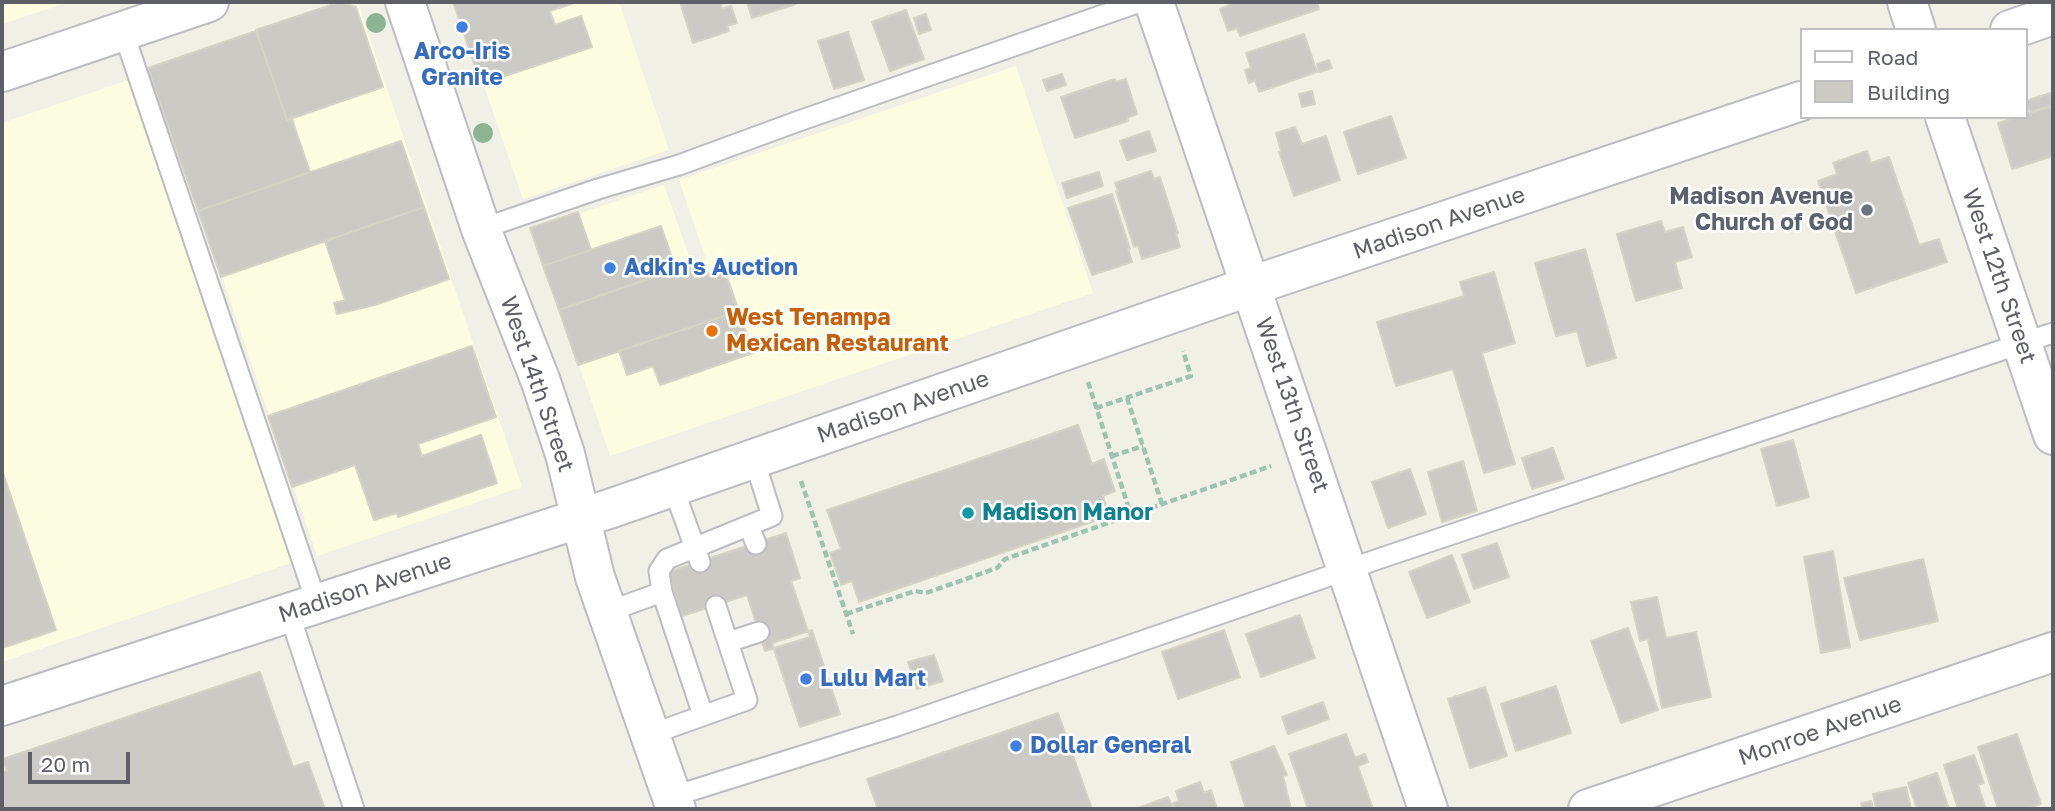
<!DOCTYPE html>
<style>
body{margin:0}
#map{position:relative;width:2055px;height:811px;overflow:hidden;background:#f0f0e7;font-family:"Golos Text",sans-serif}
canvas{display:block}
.frame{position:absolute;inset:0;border:4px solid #5f6067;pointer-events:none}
.legend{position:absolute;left:1800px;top:28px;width:228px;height:91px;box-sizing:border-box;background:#fff;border:2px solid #bfbfc2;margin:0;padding:9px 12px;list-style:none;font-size:21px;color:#5f6067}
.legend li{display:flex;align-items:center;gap:14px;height:35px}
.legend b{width:35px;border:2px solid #bfbfc2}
.scale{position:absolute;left:28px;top:752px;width:102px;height:32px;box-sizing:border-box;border:4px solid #5f6067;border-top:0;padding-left:9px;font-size:21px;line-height:24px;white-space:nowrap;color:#5f6067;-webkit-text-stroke:5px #fff;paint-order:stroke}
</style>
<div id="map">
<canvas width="2055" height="811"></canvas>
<div class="frame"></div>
<ul class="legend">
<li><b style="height:9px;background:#fff"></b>Road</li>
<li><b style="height:19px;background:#cccac4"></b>Building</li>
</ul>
<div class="scale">20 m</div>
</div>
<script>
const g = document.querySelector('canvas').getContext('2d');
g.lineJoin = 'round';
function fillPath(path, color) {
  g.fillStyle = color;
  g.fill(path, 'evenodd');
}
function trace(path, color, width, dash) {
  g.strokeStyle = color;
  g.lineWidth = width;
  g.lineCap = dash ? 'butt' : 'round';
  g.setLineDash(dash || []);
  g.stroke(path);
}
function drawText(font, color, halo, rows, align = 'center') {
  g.font = font + ' "Golos Text",sans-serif';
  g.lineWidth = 5;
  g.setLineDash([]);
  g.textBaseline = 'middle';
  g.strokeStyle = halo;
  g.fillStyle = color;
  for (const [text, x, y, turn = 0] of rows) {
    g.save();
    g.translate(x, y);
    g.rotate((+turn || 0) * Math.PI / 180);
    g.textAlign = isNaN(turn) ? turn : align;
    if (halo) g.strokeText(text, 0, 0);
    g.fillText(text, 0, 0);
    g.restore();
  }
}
const commercial = new Path2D(`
 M2 2H69L2 24Z
 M455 2H619L669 150 523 199Z
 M358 3 522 487 317 556 152 71Z
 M1016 66 1093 293 610 456 533 229 664 185 692 264 706 259 679 180Z
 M131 79 294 562 2 662V123Z`);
const building = new Path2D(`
 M340 2 356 7 383 87 287 120 256 30Z
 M453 2H577L550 11 555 25 581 16 592 47 481 84Z
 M680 2H720L722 9 731 6 737 23 727 26 729 31 693 43Z
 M747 2H795L796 4 752 18Z
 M1229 2H1317L1319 9 1240 36 1237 28 1228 31 1220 9 1230 5Z
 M906 10 924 59 890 71 872 22Z
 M926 14 931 30 919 34 914 18Z
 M256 31 287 120 292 119 310 172 198 211 148 68Z
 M848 32 864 80 834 89 818 41Z
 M1304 34 1317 72 1259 92 1255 80 1249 83 1245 70 1251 68 1246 53Z
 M1329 60 1332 68 1319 72 1317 64Z
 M1062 74 1066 85 1047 91 1043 80Z
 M1115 79V82L1126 79 1137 114 1127 118 1128 121 1075 138 1061 97Z
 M1312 91 1315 104 1302 107 1299 94Z
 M2050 93 2053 105 2030 112 2026 101Z
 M2053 106V156L2012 169 1998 123 2017 117H2025V114Z
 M1391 116 1406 158 1358 174 1344 132Z
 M1295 127 1302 144 1326 136 1340 180 1294 196 1279 152 1281 151 1276 133Z
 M1149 131 1156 151 1127 160 1120 141Z
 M401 141 424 207 221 277 198 211Z
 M1867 151 1871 163 1889 157 1919 245 1939 239 1947 262 1856 293 1818 181 1837 174 1833 163Z
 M1151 171 1154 179 1160 177 1178 233 1176 234 1180 247 1142 259 1138 246 1134 247 1116 191H1118L1115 183Z
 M1099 172 1103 186 1067 198 1062 183Z
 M1112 194 1130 249H1128L1132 262 1092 275 1068 208Z
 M424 207 449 279 375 305 337 314 334 303 345 300 325 241Z
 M578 212 591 250 543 266 530 228Z
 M1661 221 1665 232 1683 227 1692 257 1675 262 1682 288 1636 301 1617 234Z
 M661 226 676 269 559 310 543 266Z
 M1585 249 1616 358 1587 366 1577 331 1556 336 1535 263Z
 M689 265 694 279 724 269 739 311 578 365 559 310Z
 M1494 272 1515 343 1482 353 1515 464 1484 473 1453 369 1396 386 1377 322 1464 296 1460 282Z
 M739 311 753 353 660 385 653 366 627 375 619 351Z
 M472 346 496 417 418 444 422 456 481 435 497 483 398 517 397 513 374 520 355 465 292 487 268 416Z
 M1078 425 1092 464 1104 459 1115 491 1103 496 1109 516 859 602 852 581 841 585 830 553 841 549 827 510Z
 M1793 440 1809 497 1777 506 1761 449Z
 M1553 448 1564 479 1532 489 1522 458Z
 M1463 461 1477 511 1442 522 1428 472Z
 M1410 469 1426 514 1388 528 1372 482Z
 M2 470 56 630 2 648Z
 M786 533 800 578 791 581 810 637 765 651 747 595 682 616 668 572Z
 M1497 543 1509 577 1474 589 1462 555Z
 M1833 551 1850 647 1821 653 1804 557Z
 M1452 555 1470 602 1427 618 1409 572Z
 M1923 559 1938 621 1860 640 1844 578Z
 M1657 597 1666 638 1696 632 1711 697 1662 708 1648 639 1640 641 1631 602Z
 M1300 615 1315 658 1261 677 1246 634Z
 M1628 628 1658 710 1621 723 1591 641Z
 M812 630 840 714 800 727 772 643Z
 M1224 630 1240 677 1178 699 1162 652Z
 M934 655 943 681 917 689 908 662Z
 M260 672 293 767 308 762 325 809H2V772L7 771 3 759Z
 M1556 686 1571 733 1516 751 1501 704Z
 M1485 687 1507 756 1470 768 1448 699Z
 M1323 702 1329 719 1288 734 1282 717Z
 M1058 713 1092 809H878L867 779Z
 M1346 734 1355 758 1365 754 1368 762 1358 766 1373 809H1308L1289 754Z
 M2017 734 2041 804 2026 809H1998L1978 747Z
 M1274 746 1287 775 1283 776 1291 809H1246L1231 762Z
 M1974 755 1984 783 1978 785 1986 809H1958L1944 765Z
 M1937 773 1949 809H1917L1908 783Z
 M1200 782 1204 793 1211 790 1217 809H1175L1173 803 1179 801 1176 791Z
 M1906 787 1911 809H1876L1873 794Z
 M1168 797 1173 809H1138V808Z
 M1871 801 1873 809H1862L1861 803Z`);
const path = new Path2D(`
 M1088 382 1131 515
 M1127 398 1162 504
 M1096 408 1191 376 1183 351
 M1112 456 1143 446
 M801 481 853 634
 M846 614 915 591 926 593 997 568 1005 559 1271 466`);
const service = new Path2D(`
 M123 31 317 604
 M481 229 598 189 679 165 796 122 1140 2
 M673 487 700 562
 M749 526 756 544
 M662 592 659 571 667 559 772 516 754 459
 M607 612 662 592 703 715
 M289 613 354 809
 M728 642 759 632
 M649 735 747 700 716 606
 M671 797 897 726 1384 557 2053 333`);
const minor = new Path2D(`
 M1154 2 1428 809
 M1907 2 1916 30
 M2 72 209 2
 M1945 117 2053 435
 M1588 809 2053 652`);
const tertiary = new Path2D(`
 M405 2 481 229 541 382 565 454 595 577 676 809
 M2010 30 2053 15
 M2 706 612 508 1251 286 1801 101`);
const trees = [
 [376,23],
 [483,133]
];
const markers = [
 [462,27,7,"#3f7fe0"],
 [1867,210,7,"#6b7280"],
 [610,268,7,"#3f7fe0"],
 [712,331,7,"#e8710a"],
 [968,513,7,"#0f9aa8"],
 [806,679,7,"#3f7fe0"],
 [1016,746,7,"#3f7fe0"]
];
const shopNames = [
 ["Arco-Iris",462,52,"center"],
 ["Granite",462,78,"center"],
 ["Adkin's Auction",624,268],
 ["Lulu Mart",820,679],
 ["Dollar General",1030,746]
];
const worshipNames = [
 ["Madison Avenue",1853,197],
 ["Church of God",1853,223]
];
const streetNames = [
 ["Madison Avenue",1439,223,-19],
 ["West 12th Street",1999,276,71],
 ["West 14th Street",537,384,71],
 ["West 13th Street",1292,405,71],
 ["Madison Avenue",903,407,-19],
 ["Madison Avenue",365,588,-18],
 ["Monroe Avenue",1820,731,-19]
];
const foodNames = [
 ["West Tenampa",726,318],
 ["Mexican Restaurant",726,344]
];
const cultureNames = [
 ["Madison Manor",982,513]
];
fillPath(commercial, '#fcfce0');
fillPath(building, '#cccac4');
trace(building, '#d4d3c6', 2);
trace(service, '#bcbdc2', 23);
trace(minor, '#bcbdc2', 42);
trace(tertiary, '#bcbdc2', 42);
trace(path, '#9ec4b1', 4.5, [7, 3.5]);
trace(service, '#fff', 19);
trace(minor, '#fff', 38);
trace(tertiary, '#fff', 38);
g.fillStyle = '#8cb493';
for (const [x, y] of trees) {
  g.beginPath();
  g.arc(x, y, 10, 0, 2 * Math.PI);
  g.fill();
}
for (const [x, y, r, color] of markers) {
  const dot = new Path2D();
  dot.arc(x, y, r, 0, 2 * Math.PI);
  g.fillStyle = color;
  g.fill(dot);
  trace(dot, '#fff', 2.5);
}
drawText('bold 23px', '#366cbe', '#fff', shopNames, 'left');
drawText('bold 23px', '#5b616d', '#fff', worshipNames, 'right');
drawText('23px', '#5f6067', '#fff', streetNames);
drawText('bold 23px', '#c56008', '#fff', foodNames, 'left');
drawText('bold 23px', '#0d838f', '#fff', cultureNames, 'left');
</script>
